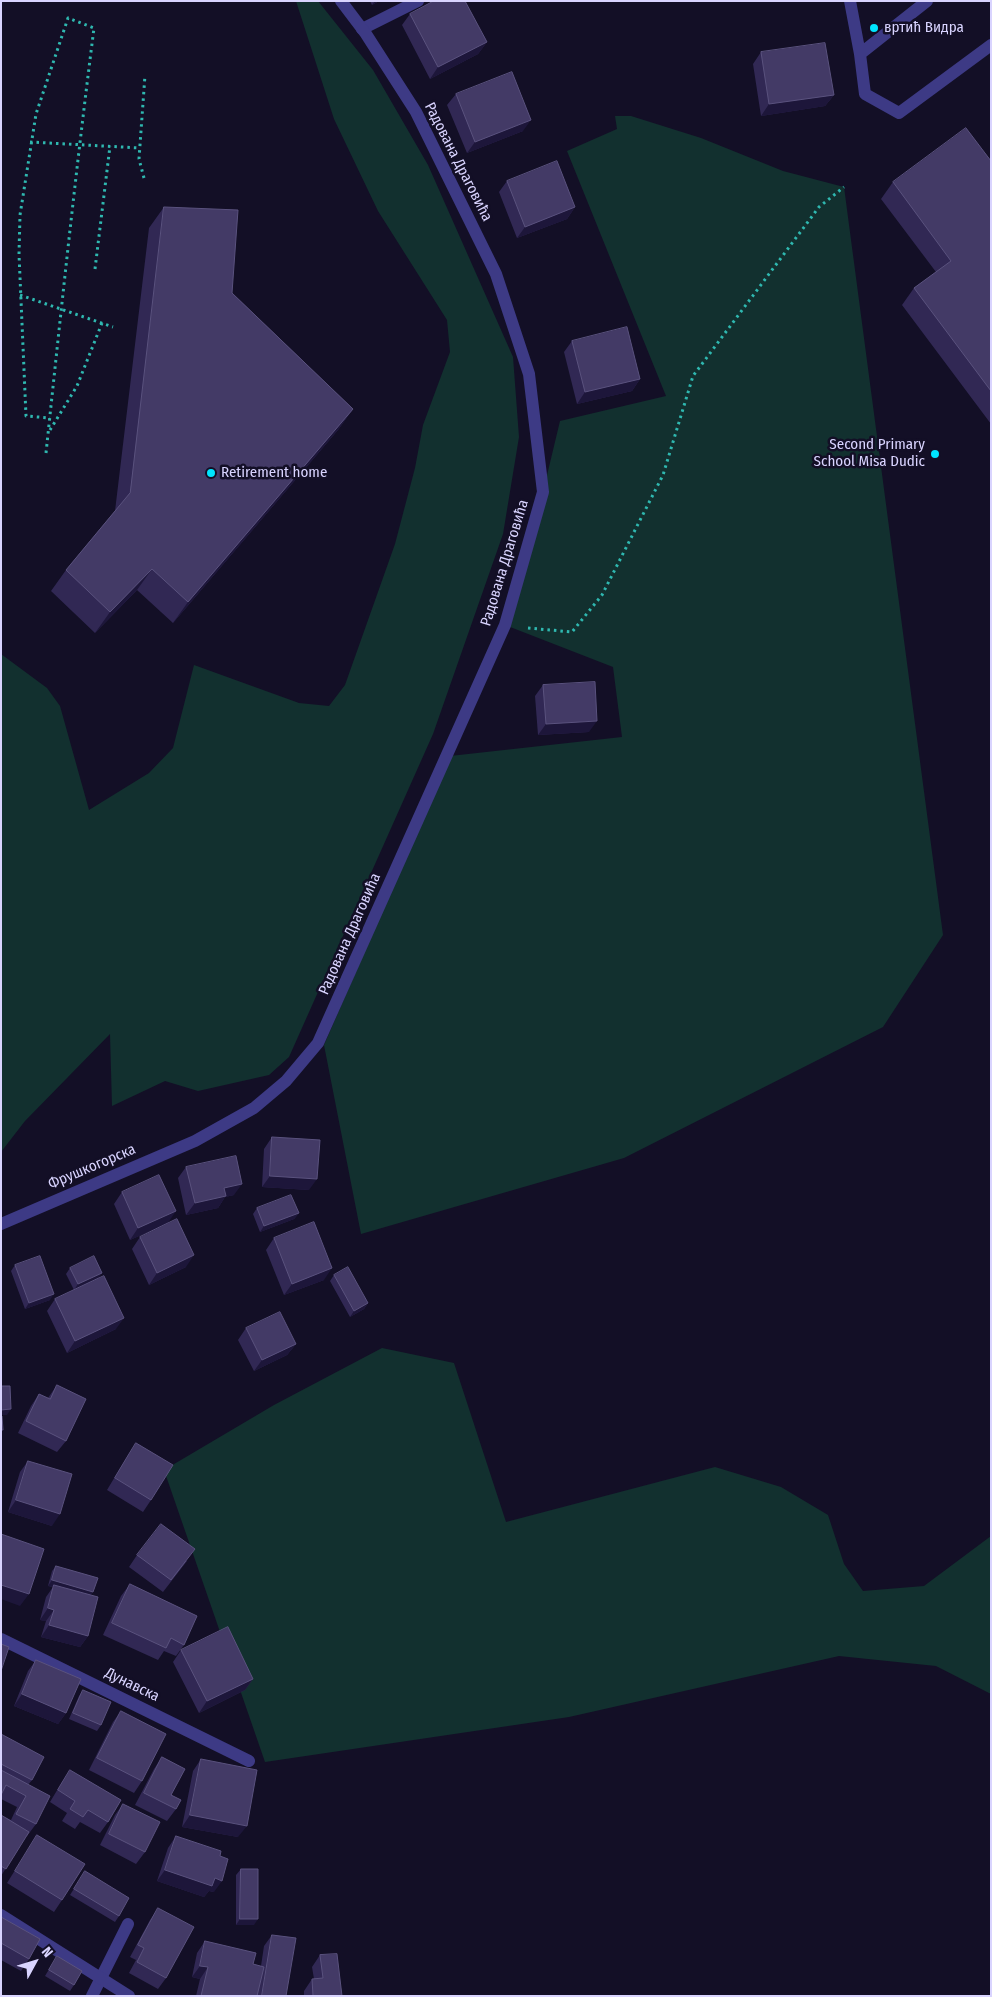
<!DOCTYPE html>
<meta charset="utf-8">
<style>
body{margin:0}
#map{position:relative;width:992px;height:1997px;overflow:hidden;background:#130f26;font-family:"Fira Sans Condensed",sans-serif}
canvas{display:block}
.frame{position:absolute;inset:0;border:2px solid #d9d4ff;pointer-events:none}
.north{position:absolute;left:10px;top:1937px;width:50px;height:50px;-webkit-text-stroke:4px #130f26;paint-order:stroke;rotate:51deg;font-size:14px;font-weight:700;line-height:20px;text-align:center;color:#d9d4ff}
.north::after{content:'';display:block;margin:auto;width:18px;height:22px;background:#d9d4ff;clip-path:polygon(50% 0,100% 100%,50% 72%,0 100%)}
</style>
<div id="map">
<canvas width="992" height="1997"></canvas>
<div class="frame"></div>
<div class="north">N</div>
</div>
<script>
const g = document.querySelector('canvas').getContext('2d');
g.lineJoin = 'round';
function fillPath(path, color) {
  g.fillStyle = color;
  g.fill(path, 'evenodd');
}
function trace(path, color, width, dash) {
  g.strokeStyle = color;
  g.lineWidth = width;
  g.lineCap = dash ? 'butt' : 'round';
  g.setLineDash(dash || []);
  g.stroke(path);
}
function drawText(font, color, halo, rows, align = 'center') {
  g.font = font + ' "Fira Sans Condensed",sans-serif';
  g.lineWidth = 5;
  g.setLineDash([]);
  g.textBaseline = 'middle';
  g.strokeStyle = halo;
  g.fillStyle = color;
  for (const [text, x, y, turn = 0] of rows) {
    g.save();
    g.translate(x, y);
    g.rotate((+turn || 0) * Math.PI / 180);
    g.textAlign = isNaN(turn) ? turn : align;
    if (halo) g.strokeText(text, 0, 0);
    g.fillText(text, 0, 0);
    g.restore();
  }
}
const green = new Path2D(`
 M296 1H318L373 70 428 165 513 357 519 437 503 534 433 734 289 1057 269 1075 198 1091 165 1081 112 1106 110 1034 25 1121 1 1152V654L47 688 60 706 89 810 149 773 173 748 194 665 299 703 329 706 345 685 395 544 415 468 423 425 450 352 447 320 378 211 334 119Z
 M615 116H631L701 138 783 171 844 187 943 935 883 1027 624 1158 361 1234 324 1045 450 756 622 737 613 667 505 625 543 492 560 421 666 396 567 151 617 129Z
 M382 1348 454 1363 506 1522 715 1467 781 1487 828 1515 844 1564 863 1591 924 1586 991 1536V1694L936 1666 839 1656 569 1717 265 1762 164 1470 274 1405Z`);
const path = new Path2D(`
 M30 142 140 148
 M144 178 139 159 145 75
 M95 269 110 146
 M20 295 113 327
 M50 430 77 386 102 323
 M46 453C61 311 76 169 94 28L68 18 36 114 20 215 19 254 26 416 50 418
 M528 628 572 632 602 595 663 475 693 376 819 207 844 187`);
const service = new Path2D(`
 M850 1 860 54
 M927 1 860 54 865 94 899 113 991 45
 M362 29 418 1
 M92 1996 128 1924`);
const minor = new Path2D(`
 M1 1224 195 1141 254 1108 286 1081 318 1043 505 625 543 492 529 374 496 274 416 112 366 34 341 1
 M1 1639 249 1761
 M1 1915 129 1996`);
const wall = new Path2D(`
 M370 1H379L372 5Z
 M410 14 487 42 478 54 430 79 402 25Z
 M761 52 834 95 825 106 761 116 753 64Z
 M456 94 523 131 467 153 447 105Z
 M991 161V424L902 305 914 288 936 272 881 199 893 182Z
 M507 181 575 207 567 219 517 238 499 192Z
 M164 207 232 293 353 409 338 430 173 623 137 590 95 633 51 591 66 570 115 511 149 228Z
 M572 341 640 379 632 391 577 404 564 352Z
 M543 685 589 732 538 735 535 696Z
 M272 1137 309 1190 262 1187 264 1149Z
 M186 1167 234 1195 225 1197 218 1208 186 1215 178 1178Z
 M122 1192 168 1223 130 1240 114 1204Z
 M257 1208 299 1213 294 1219 260 1232 253 1214Z
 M140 1237 186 1267 149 1285 132 1249Z
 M274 1238 324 1280 284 1295 266 1250Z
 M15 1265 50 1300 25 1309 11 1271Z
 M70 1268 98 1278 116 1329 67 1353 47 1311 55 1299 74 1290 66 1274Z
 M334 1275 368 1303 364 1309 350 1317 330 1281Z
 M246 1328 296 1344 287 1355 254 1371 238 1340Z
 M57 1385 66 1441 57 1452 18 1433 31 1406 39 1394 48 1398Z
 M136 1443 151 1500 143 1512 107 1490 128 1455Z
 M28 1461 52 1526 8 1512 20 1472Z
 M137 1555 187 1561 163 1592 129 1567Z
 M56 1566 91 1595 88 1636 80 1647 41 1637 46 1621 40 1620 46 1597 53 1587 48 1586 52 1571Z
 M130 1584 184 1645 176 1656 164 1651 158 1660 103 1635 121 1596Z
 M181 1650 253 1679 245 1690 199 1713 173 1662Z
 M36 1660 66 1713 58 1724 14 1706 28 1671Z
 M83 1690 101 1725 97 1731 69 1719 79 1696Z
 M121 1711 142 1781 134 1793 89 1770 113 1722Z
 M1 1734 32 1780 28 1785 36 1824 27 1836V1835L1 1876V1815L11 1820 17 1807 1 1799Z
 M162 1757 176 1809 167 1821 135 1805 154 1769Z
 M201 1759 238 1837 182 1827 193 1771Z
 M70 1770 108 1822 100 1833 80 1822 75 1829 62 1821 67 1813 50 1802 62 1782Z
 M123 1804 145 1852 136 1864 100 1845 115 1815Z
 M37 1835 62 1900 54 1912 7 1883Z
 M176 1836 214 1892 209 1891 204 1897 157 1881 168 1848Z
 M241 1869 254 1925H236V1875Z
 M85 1871 119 1916 115 1922 70 1895Z
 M158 1908 166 1978 158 1989 129 1973 136 1960 130 1957 150 1920Z
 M1 1917 29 1959 21 1971 1 1960Z
 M272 1935 286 1996H196L200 1979 192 1977 197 1953 205 1941 253 1964 261 1966 264 1946Z
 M320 1955 342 1996H304V1991L312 1979H314L312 1967Z
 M57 1956 74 1985 70 1991 45 1976Z`);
const shadedWall = new Path2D(`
 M375 1H379L372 5Z
 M487 42 478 54 430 79 438 67Z
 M834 95 825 106 761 116 769 104Z
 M531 120 523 131 467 153 475 142Z
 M575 207 567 219 517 238 525 227Z
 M640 379 632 391 577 404 585 392Z
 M353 409 338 430 173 623 188 602Z
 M152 569 137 590 95 633 110 612Z
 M597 721 589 732 538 735 546 724Z
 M270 1176 317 1179 309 1190 262 1187Z
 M242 1184 234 1195 225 1197 218 1208 186 1215 195 1203 224 1188Z
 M176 1211 168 1223 130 1240 138 1228Z
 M299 1213 294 1219 260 1232 264 1226Z
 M194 1255 186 1267 149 1285 157 1273Z
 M332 1268 324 1280 284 1295 292 1284Z
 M102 1273 98 1279 74 1290 78 1284Z
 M54 1294 50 1300 25 1309 29 1303Z
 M368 1303 364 1309 350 1317 354 1311Z
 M124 1318 116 1329 67 1353 75 1341Z
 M296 1344 287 1355 254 1371 262 1360Z
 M11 1409 7 1415H1V1410Z
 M16 1500 60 1514 52 1526 8 1512Z
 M52 1580 93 1592 89 1598 54 1585 53 1587 48 1586Z
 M1 1585 29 1594 20 1606 1 1599Z
 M48 1608 54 1610 46 1621 40 1620Z
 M49 1625 88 1636 80 1647 41 1637Z
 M253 1679 245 1690 199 1713 207 1701Z
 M22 1694 66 1713 58 1724 14 1706Z
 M190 1815 247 1826 238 1837 182 1827Z
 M165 1870 215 1878 222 1881 214 1892 209 1891 204 1897 157 1881Z
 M240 1919H258L254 1925H236Z
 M200 1966 208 1967 200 1979 192 1977Z`);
const building = new Path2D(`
 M434 1H465L487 42 438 67 410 14Z
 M825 43 834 95 769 104 761 52Z
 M512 72 531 120 475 142 456 94Z
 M966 128 991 161V391L914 288 951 261 893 182Z
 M557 161 575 207 525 227 507 181Z
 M164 207 238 210 232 293 353 409 188 602 152 569 110 612 66 570 130 493Z
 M627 327 640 379 585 392 572 341Z
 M595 682 597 721 546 724 543 685Z
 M272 1137 320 1140 317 1179 270 1176Z
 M236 1156 242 1184 224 1188 226 1196 195 1203 186 1167Z
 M159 1175 176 1211 138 1228 122 1192Z
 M291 1195 299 1213 264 1226 257 1208Z
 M177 1219 194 1255 157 1273 140 1237Z
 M314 1222 332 1268 292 1284 274 1238Z
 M40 1256 54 1294 29 1303 15 1265Z
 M94 1256 102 1273 78 1284 70 1268Z
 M348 1267 368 1303 354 1311 334 1275Z
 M104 1276 124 1318 75 1341 55 1299Z
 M280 1312 296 1344 262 1360 246 1328Z
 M57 1385 86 1399 66 1441 26 1421 39 1394 50 1399Z
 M1 1386H10L11 1409 1 1410Z
 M1 1416H2L3 1430H1Z
 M136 1443 173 1465 151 1500 115 1478Z
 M28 1461 72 1474 60 1514 16 1500Z
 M161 1524 195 1549 171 1580 137 1555Z
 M1 1534 44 1549 29 1594 1 1585Z
 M56 1566 98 1578 93 1592 52 1580Z
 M130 1584 197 1616 184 1645 171 1638 166 1648 112 1623Z
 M54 1585 98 1597 88 1636 49 1625 54 1610 48 1608Z
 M228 1627 253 1679 207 1701 181 1650Z
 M1 1644 9 1647 1 1671Z
 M36 1660 81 1679 66 1713 22 1694Z
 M83 1690 111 1702 101 1725 73 1713Z
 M121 1711 166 1734 142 1781 97 1758Z
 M1 1734 44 1757 32 1780 1 1764Z
 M162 1757 185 1769 171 1795 181 1800 176 1809 144 1793Z
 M201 1759 257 1770 247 1826 190 1815Z
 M1 1770 50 1796 36 1824 16 1814 26 1796 6 1785 1 1795Z
 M70 1770 121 1800 108 1822 88 1810 83 1817 70 1809 75 1801 58 1790Z
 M123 1804 160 1822 145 1852 109 1834Z
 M1 1815 29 1832 6 1869 1 1866Z
 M37 1835 85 1864 62 1900 15 1871Z
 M176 1836 221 1851 220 1856 228 1859 222 1881 215 1878 212 1886 165 1870Z
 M241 1869H258V1919H240Z
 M85 1871 129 1898 119 1916 74 1889Z
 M158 1908 194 1927 166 1978 137 1962 144 1948 138 1945Z
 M1 1917 40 1939 29 1959 1 1943Z
 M272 1935 296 1938 286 1996H262Z
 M205 1941 256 1953 253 1964 264 1967 257 1996H201L208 1967 200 1966Z
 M337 1954 342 1996H313L312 1979 323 1978 320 1955Z
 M57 1956 82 1971 74 1985 49 1970Z`);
const markers = [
 [874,28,5,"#00e5ff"],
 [935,454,5,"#00e5ff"],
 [211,473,5,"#00e5ff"]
];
const poiNames = [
 ["вртић Видра",884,28],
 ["Second Primary",925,445,"right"],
 ["School Misa Dudic",925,462,"right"],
 ["Retirement home",221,473]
];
const streetNames = [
 ["Радована Драговића",458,162,63],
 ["Радована Драговића",505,563,-73],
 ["Радована Драговића",350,934,-66],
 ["Фрушкогорска",92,1167,-23],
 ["Дунавска",132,1685,26]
];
fillPath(green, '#12302f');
trace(path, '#2fb8b0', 3, [2.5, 4]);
trace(service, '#3d3a85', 12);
trace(minor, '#3d3a85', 12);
fillPath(wall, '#312854');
fillPath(shadedWall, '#1d163a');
fillPath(building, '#433a66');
trace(building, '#5a527e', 1);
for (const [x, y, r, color] of markers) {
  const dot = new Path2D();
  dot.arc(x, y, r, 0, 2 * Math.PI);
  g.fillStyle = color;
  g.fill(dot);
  trace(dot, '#130f26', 2);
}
drawText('15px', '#d9d4ff', '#130f26', poiNames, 'left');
drawText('15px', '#d9d4ff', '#130f26', streetNames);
</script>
